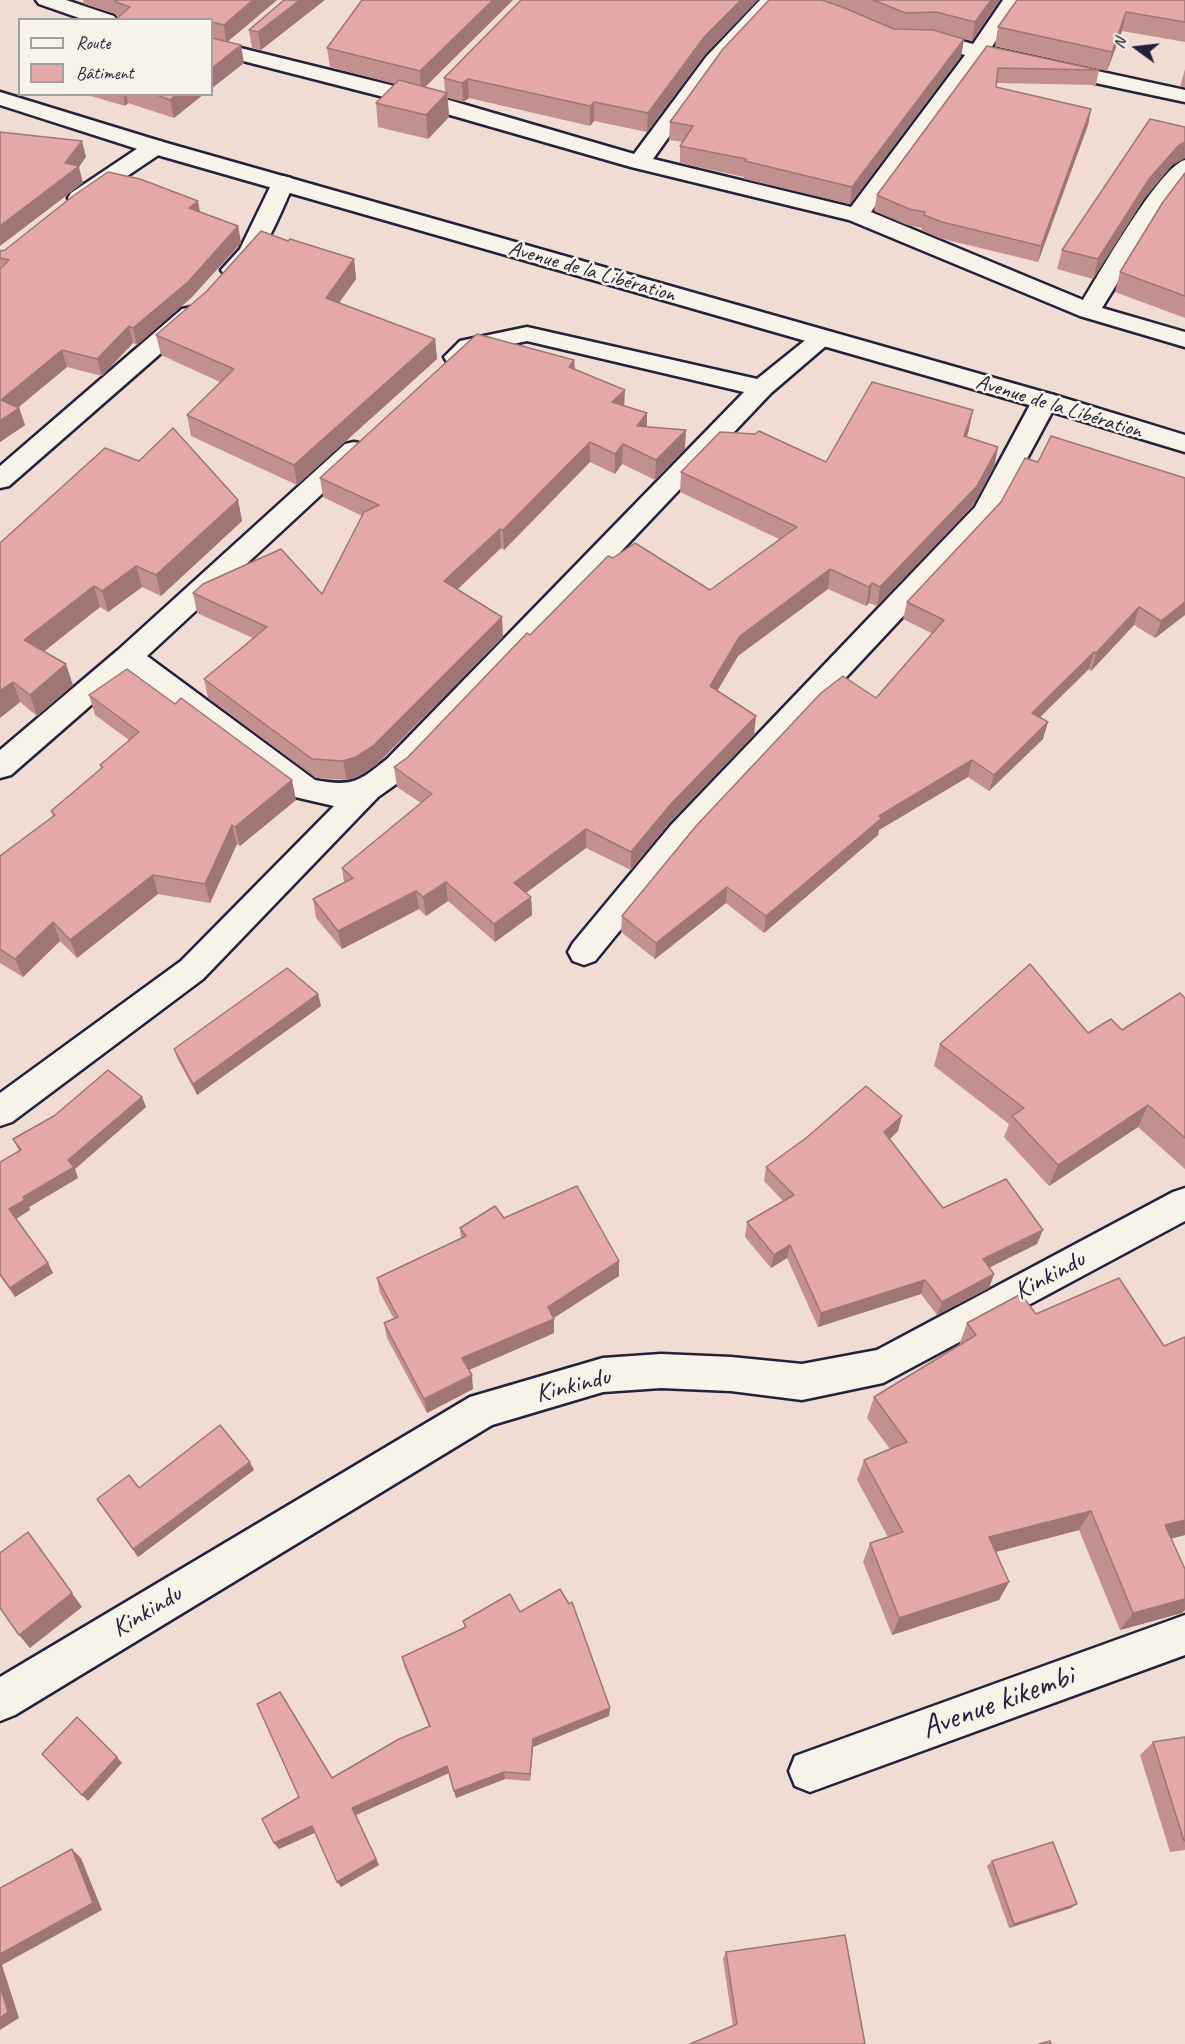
<!DOCTYPE html>
<meta charset="utf-8">
<style>
body{margin:0}
#map{position:relative;width:1185px;height:2044px;overflow:hidden;background:#f1dcd4;font-family:Caveat,sans-serif}
canvas{display:block}
.legend{position:absolute;left:18px;top:18px;width:195px;height:78px;box-sizing:border-box;background:#f7f3e8;border:2px solid #a29fa3;margin:0;padding:8px 10px;list-style:none;font-size:18px;color:#22223b}
.legend li{display:flex;align-items:center;gap:12px;height:30px}
.legend b{width:30px;border:2px solid #a29fa3}
.north{position:absolute;left:1107px;top:18px;width:60px;height:60px;-webkit-text-stroke:4px #f7f3e8;paint-order:stroke;rotate:285deg;font-size:16px;font-weight:700;line-height:24px;text-align:center;color:#22223b}
.north::after{content:'';display:block;margin:auto;width:21px;height:27px;background:#22223b;clip-path:polygon(50% 0,100% 100%,50% 72%,0 100%)}
</style>
<div id="map">
<canvas width="1185" height="2044"></canvas>
<ul class="legend">
<li><b style="height:8px;background:#f7f3e8"></b>Route</li>
<li><b style="height:16px;background:#e3a8a7"></b>Bâtiment</li>
</ul>
<div class="north">N</div>
</div>
<script>
const g = document.querySelector('canvas').getContext('2d');
g.lineJoin = 'round';
function trace(path, color, width, dash) {
  g.strokeStyle = color;
  g.lineWidth = width;
  g.lineCap = dash ? 'butt' : 'round';
  g.setLineDash(dash || []);
  g.stroke(path);
}
function fillPath(path, color) {
  g.fillStyle = color;
  g.fill(path, 'evenodd');
}
function drawText(font, color, halo, rows, align = 'center') {
  g.font = font + ' Caveat,sans-serif';
  g.lineWidth = 5;
  g.setLineDash([]);
  g.textBaseline = 'middle';
  g.strokeStyle = halo;
  g.fillStyle = color;
  for (const [text, x, y, turn = 0] of rows) {
    g.save();
    g.translate(x, y);
    g.rotate((+turn || 0) * Math.PI / 180);
    g.textAlign = isNaN(turn) ? turn : align;
    if (halo) g.strokeText(text, 0, 0);
    g.fillText(text, 0, 0);
    g.restore();
  }
}
const street = new Path2D(`
 M36 0H66L114 16 117 20H85L39 4Z
 M760 0H781L720 65 653 159 851 207 965 55 931 45 911 43 908 39 911 35 933 33 973 44 1003 0H1023L991 48 1185 90V102L983 59 871 212 1083 300C1099 274 1160 166 1185 160V181L1156 220 1102 308 1185 332V347L1080 316 849 220 631 167 419 106 212 53V41L435 96 634 154 706 57Z
 M155 140 163 142 166 147 163 152 87 203 79 205 71 203 68 198 71 193 147 142Z
 M283 176 291 178 294 183C284 205 260 267 239 276 234 278 230 276 225 275L221 270 240 249 272 183 275 178Z
 M191 307 200 309 203 314 200 319 9 486 0 488V466L182 309Z
 M527 327 757 379 813 334 822 332 831 334 834 339 771 393 409 775 378 797 203 979 12 1122 0 1126V1093L181 961 334 806 295 797 129 672 11 775 0 778V750L118 650 345 444 354 442 363 444 367 450 363 456 147 656 315 780C353 787 358 782 387 759L744 392 527 341 477 352 465 362 456 365 447 362 444 357 460 341Z
 M1045 393 1054 395 1058 401 995 518 693 841 595 961 584 965 573 961 568 952 573 943 671 825 975 507 1032 401 1036 395Z
 M1185 1188V1221L883 1383 802 1400 731 1391 661 1388 603 1392 492 1425 15 1715 0 1721V1677L470 1397 603 1358 661 1354 731 1357 802 1364 877 1350 1173 1192Z
 M1185 1615V1655L810 1792 795 1786 789 1771 795 1756Z`);
const highway = new Path2D(`
 M0 92 163 142 1054 395 1185 435V452L1036 407 147 152 0 105Z`);
const wall = new Path2D(`
 M83 0H277L227 42 244 63 212 88V20L117 17 115 14 84 4Z
 M284 0 261 50 252 48 249 30Z
 M362 0H513L425 87 445 92 444 78 704 56 647 132 594 121 590 126 469 98 463 102 448 98 449 117 428 139 378 127 376 103 395 84 330 67 327 48Z
 M769 0H1000L972 41 964 39 961 56 850 204 744 179V177L680 163V146L683 142 669 140 670 122Z
 M1185 0V42L1122 31 1107 71 995 46 998 27Z
 M987 46 1099 70 1096 85 996 83V87L1091 109 1088 125 1038 262 939 238 921 230 922 228 907 225 874 211 877 195Z
 M1185 69V87H1180Z
 M84 94H204L174 118 128 103 125 106Z
 M1185 127V158L1172 165 1144 199 1093 279 1057 269 1062 250Z
 M1185 173V318L1115 292 1120 272Z
 M200 212 238 226 241 243 191 298 137 345 133 343 102 376 67 367 18 408H19L25 425 0 442V251Z
 M288 241 354 259 356 279 339 303 435 339 437 359 297 485 191 436 187 415 220 382 161 355 156 335Z
 M574 360 575 369 624 406 647 427 685 449 655 480 622 464 615 474 590 462 504 550 501 548 458 589 503 637 376 765 359 776 347 780 316 778 208 698 204 679 253 638 197 613 193 593 322 594 362 516 323 497 320 478Z
 M973 410 969 429 967 437 998 447 994 467 973 506 877 606 869 603 866 606 828 589 738 656 717 691 754 735 669 823 631 870 586 848 526 893 531 897 532 915 495 942 448 901 426 916 419 909 342 949 316 918 313 899 344 882 342 868 421 803 397 787 394 767 408 757 530 635 613 558 710 590 779 539 680 492 681 472 826 462Z
 M1038 462 1185 478V615L1155 638 1134 625 1091 671 1089 669 1040 717 1043 739 989 791 968 777 879 830 878 835 764 933 726 903 655 959 621 932 622 916 876 698 933 634 903 619 907 602Z
 M238 500 242 521 161 596 142 587 108 612 100 607 44 651 73 685 37 716 20 702 0 718V543Z
 M89 695 296 800 240 846 237 844 210 903 158 894 77 958 60 941 23 977 0 963V856L53 817 51 811 101 769 100 765 129 740 95 715Z
 M318 994 321 1006 197 1095 178 1060 174 1049Z
 M1185 998V1169L1138 1127 1049 1186 1004 1137 1009 1124 934 1066 940 1044 1122 1030Z
 M142 1097 146 1107 75 1169 78 1178 29 1207 30 1210 16 1219 53 1273 15 1297 0 1276V1162L19 1151 13 1139Z
 M898 1131 890 1139 943 1208 1037 1244 989 1268 994 1274 989 1288 937 1315 921 1294 818 1327 787 1258 771 1268 745 1237 747 1222 783 1201 764 1181 766 1167Z
 M504 1218 619 1261V1276L554 1318V1333L469 1370 473 1389 427 1413 387 1338 384 1323 394 1319 380 1293 377 1278 461 1238 460 1228Z
 M967 1323 1185 1535 1171 1538 1185 1569V1610L1182 1613 1120 1630 1079 1530 996 1552 1009 1582 999 1600 892 1635 863 1562 870 1543 888 1537 857 1480 864 1460 890 1449 867 1418 874 1397 959 1345Z
 M254 1470 138 1557 97 1499 139 1488Z
 M520 1612 610 1708 609 1716 533 1747 530 1781 505 1779 456 1798 449 1773 356 1815 379 1865 341 1887 315 1833 279 1849 274 1843 299 1797 332 1778 429 1727 404 1666 402 1657 465 1628 463 1621Z
 M1185 1737V1850L1170 1852 1140 1755 1153 1742Z
 M992 1861 1077 1904 1071 1908 1009 1928 987 1866Z
 M726 1952 865 2044 733 2026 723 1959Z`);
const shadedWall = new Path2D(`
 M253 0H277L226 43 224 25Z
 M300 0H325L261 50 258 32Z
 M493 0H513L421 91 420 71Z
 M741 0H758L704 56 647 132 648 113 705 36Z
 M991 0H1000L972 41 975 22Z
 M1126 12 1122 31 1107 71 1112 52Z
 M964 39 961 56 850 204 852 187Z
 M241 45 244 63 212 88V68Z
 M468 79 469 98 463 102 462 83Z
 M447 93 449 117 428 139 426 115Z
 M123 94H126L128 103 125 106Z
 M177 94H204L174 118 170 100Z
 M594 102V121L590 126V106Z
 M1091 109 1088 125 1038 262 1041 246Z
 M82 141 86 157 79 167 83 183 0 246V226L65 163Z
 M1185 142V158L1172 165 1144 199 1093 279 1098 259 1149 179 1178 146Z
 M198 201 201 218 189 208Z
 M238 226 241 243 191 298 137 345 133 328Z
 M354 259 356 279 328 318 326 298Z
 M129 326 133 343 102 376 97 359Z
 M435 339 437 359 297 485 294 465Z
 M62 350 67 367 6 417 1 400Z
 M574 360 575 380 569 367Z
 M625 390 624 410 612 402Z
 M19 408 25 425 0 442V421Z
 M973 410 969 429 960 456 964 436Z
 M647 413V433L637 426Z
 M686 430 685 449 655 480 656 460Z
 M590 442V462L504 550 503 530Z
 M623 444 622 464 615 474V454Z
 M998 447 994 467 973 506 877 606 880 587Z
 M238 500 242 521 161 596 156 575Z
 M500 529 501 548 446 600 444 581Z
 M136 566 142 587 108 612 102 591Z
 M830 569 828 589 738 656 709 705 710 686 740 636Z
 M872 583 869 603 866 606 869 587Z
 M94 586 100 607 32 661 24 640Z
 M1185 602V615L1155 638 1161 621Z
 M1139 607 1134 625 1091 671 1096 653Z
 M502 617 503 637 376 765 359 776 347 780 343 761Z
 M1094 652 1089 669 1027 730 1032 713Z
 M66 664 73 685 37 716 30 695Z
 M13 682 20 702 0 718V691Z
 M756 716 754 735 669 823 631 870V852L670 805Z
 M1048 722 1043 739 989 791 994 775Z
 M972 760 968 777 879 830 878 835 764 933 766 916 879 816Z
 M292 780 296 800 240 846 235 827Z
 M232 825 237 844 210 903 205 884Z
 M586 829V848L515 901 514 883Z
 M153 875 158 894 77 958 70 940Z
 M446 882 448 901 426 916 423 897Z
 M727 887 726 903 655 959 656 943Z
 M416 891 419 909 342 949 338 931Z
 M531 897 532 915 495 942 494 924Z
 M53 922 60 941 23 977 15 959Z
 M318 994 321 1006 197 1095 193 1084Z
 M142 1097 146 1107 75 1169 78 1178 29 1207 30 1210 14 1220 9 1209 68 1160Z
 M1148 1105 1138 1127 1049 1186 1058 1165Z
 M902 1116 898 1131 881 1147 884 1132Z
 M1043 1230 1037 1244 978 1273 983 1259Z
 M790 1245 787 1258 771 1268 774 1255Z
 M619 1261V1276L550 1320 554 1319V1333L464 1372 462 1358 548 1307Z
 M48 1263 53 1273 15 1297 10 1288Z
 M994 1274 989 1288 937 1315 942 1302Z
 M925 1280 921 1294 818 1327 821 1313Z
 M472 1375 473 1389 427 1413 424 1399Z
 M250 1462 254 1470 138 1557 133 1549Z
 M1091 1511 1079 1530 980 1556 989 1537Z
 M1185 1520V1535L1152 1544 1165 1525Z
 M28 1532 82 1607 30 1648 19 1635Z
 M1009 1582 999 1600 892 1635 899 1618Z
 M1185 1599V1610L1182 1613 1120 1630 1133 1613Z
 M610 1708 609 1716 533 1747 530 1781V1774L533 1739Z
 M117 1757 122 1763 88 1801 82 1795Z
 M447 1766 449 1773 356 1815 379 1865 341 1887 337 1882 352 1808Z
 M504 1772 505 1779 456 1798 454 1791Z
 M312 1826 316 1832 279 1849 274 1843Z
 M72 1849 81 1858 102 1910 2 1965 19 2018 0 2030V1954Z
 M1077 1904 1071 1908 1009 1928 1014 1924Z`);
const building = new Path2D(`
 M114 0H253L224 25 212 22V20H115L130 7 116 2Z
 M284 0H300L258 32 249 30Z
 M362 0H493L420 71 327 48Z
 M521 0H741L705 36 648 113 594 102 590 106 468 79 462 83 444 78Z
 M769 0H822L842 7 894 29 933 30 964 39 852 187 745 161 746 159 680 146 693 126 670 122 723 49Z
 M873 0H991L975 22 936 12 906 13Z
 M1017 0H1185V22L1126 12 1112 52 998 27Z
 M212 38 241 45 212 68Z
 M987 46 1099 70 998 68 996 87 1091 109 1041 246 942 222 924 215 925 212 909 209 877 195Z
 M399 80 447 93 426 115 376 103Z
 M154 94H177L170 100Z
 M1150 119 1185 127V142L1178 146 1149 179 1098 259 1062 250Z
 M0 132 82 141 65 163 79 166 0 226Z
 M108 172 140 179 198 201 189 208 238 226 188 282 133 328 129 326 97 359 62 350 1 400 19 408 0 421V269L9 260 0 258V251L5 250 73 196Z
 M1185 173V296L1120 272 1163 202Z
 M261 231 288 241 290 239 354 259 326 298 435 339 294 465 187 415 234 369 156 335 207 291Z
 M477 334 574 360 569 367 625 390 612 402 647 413 637 426 686 430 656 460 623 444 615 454 590 442 503 530 500 529 444 581 502 617 373 746 356 757 343 761 312 759 204 679 267 627 193 593 203 584 281 549 322 594 364 512 379 505 320 478Z
 M872 382 973 410 964 436 998 447 977 486 880 587 872 583 869 587 830 569 740 636 710 686 756 716 670 805 631 852 586 829 514 883 531 897 494 924 446 882 423 897 416 891 338 931 313 899 353 878 342 868 432 794 394 767 408 757 527 633 530 635 608 556 613 558 635 543 710 590 797 527 681 472 720 432 755 434 759 431 826 462Z
 M173 428 238 500 156 575 136 566 102 591 94 586 24 640 66 664 30 695 13 682 0 691V543L105 448 139 461Z
 M1051 436 1185 478V602L1161 621 1139 607 1096 653 1094 652 1032 713 1048 722 994 775 972 760 879 816 882 818 766 916 727 887 656 943 622 916 696 826 821 693 843 676 876 698 944 620 907 602 1001 502 1025 458 1038 462Z
 M127 669 175 704 181 698 292 780 235 827 232 825 205 884 153 875 70 940 53 922 15 959 0 949V856L55 815 51 811 103 767 100 765 139 732 89 695Z
 M1030 964 1088 1033 1111 1019 1122 1030 1180 993 1185 998V1138L1148 1105 1058 1165 1012 1116 1024 1108 940 1044Z
 M287 968 318 994 193 1084 174 1049Z
 M108 1070 142 1097 68 1160 74 1167 23 1197 25 1200 9 1209 48 1263 10 1288 0 1274V1162L21 1150 13 1139 54 1116Z
 M866 1086 902 1116 884 1132 943 1208 1006 1179 1043 1230 983 1259 994 1274 942 1302 925 1280 821 1313 790 1245 774 1255 747 1222 794 1195 766 1167 806 1138Z
 M577 1186 619 1261 548 1307 554 1319 462 1358 472 1375 424 1399 384 1323 398 1317 377 1278 466 1236 460 1228 495 1206 504 1218Z
 M1119 1278 1164 1346 1185 1337V1520L1165 1525 1185 1569V1599L1133 1613 1091 1511 989 1537 1009 1582 899 1618 870 1543 903 1532 864 1460 907 1442 874 1397 976 1335 967 1323 1021 1294 1036 1314Z
 M220 1425 250 1462 133 1549 97 1499 129 1475 139 1488Z
 M28 1532 72 1593 19 1635 0 1608V1553Z
 M560 1589 569 1604 572 1602 610 1708 533 1739 530 1774 504 1772 454 1791 447 1766 352 1808 376 1859 337 1882 312 1826 274 1843 262 1819 299 1797 257 1704 280 1692 332 1778 399 1739 430 1726 402 1657 466 1627 463 1621 510 1594 520 1612Z
 M77 1717 117 1757 82 1795 42 1754Z
 M1185 1737V1841H1184L1153 1742Z
 M1053 1842 1077 1904 1014 1924 992 1861Z
 M72 1849 93 1903 0 1954V1888Z
 M845 1935 865 2044H690L737 2024 726 1952Z
 M0 1986 8 2012 0 2018Z
 M1050 2041 1051 2044H1039Z`);
const farStreetnames = [
 ["Avenue de la Libération",592,272,16],
 ["Avenue de la Libération",1059,407,17]
];
const streetNames = [
 ["Kinkindu",1050,1276,-28],
 ["Kinkindu",573,1386,-14],
 ["Kinkindu",147,1612,-31]
];
const nearStreetnames = [
 ["Avenue kikembi",998,1703,-20]
];
trace(street, '#22223b', 5);
trace(highway, '#22223b', 5);
fillPath(street, '#f7f3e8');
fillPath(highway, '#f7f3e8');
fillPath(wall, '#c39090');
fillPath(shadedWall, '#9f7675');
fillPath(building, '#e3a8a7');
trace(building, '#9f7675', 1.5);
drawText('22px', '#22223b', '#f7f3e8', farStreetnames);
drawText('26px', '#22223b', '#f7f3e8', streetNames);
drawText('32px', '#22223b', '#f7f3e8', nearStreetnames);
</script>
